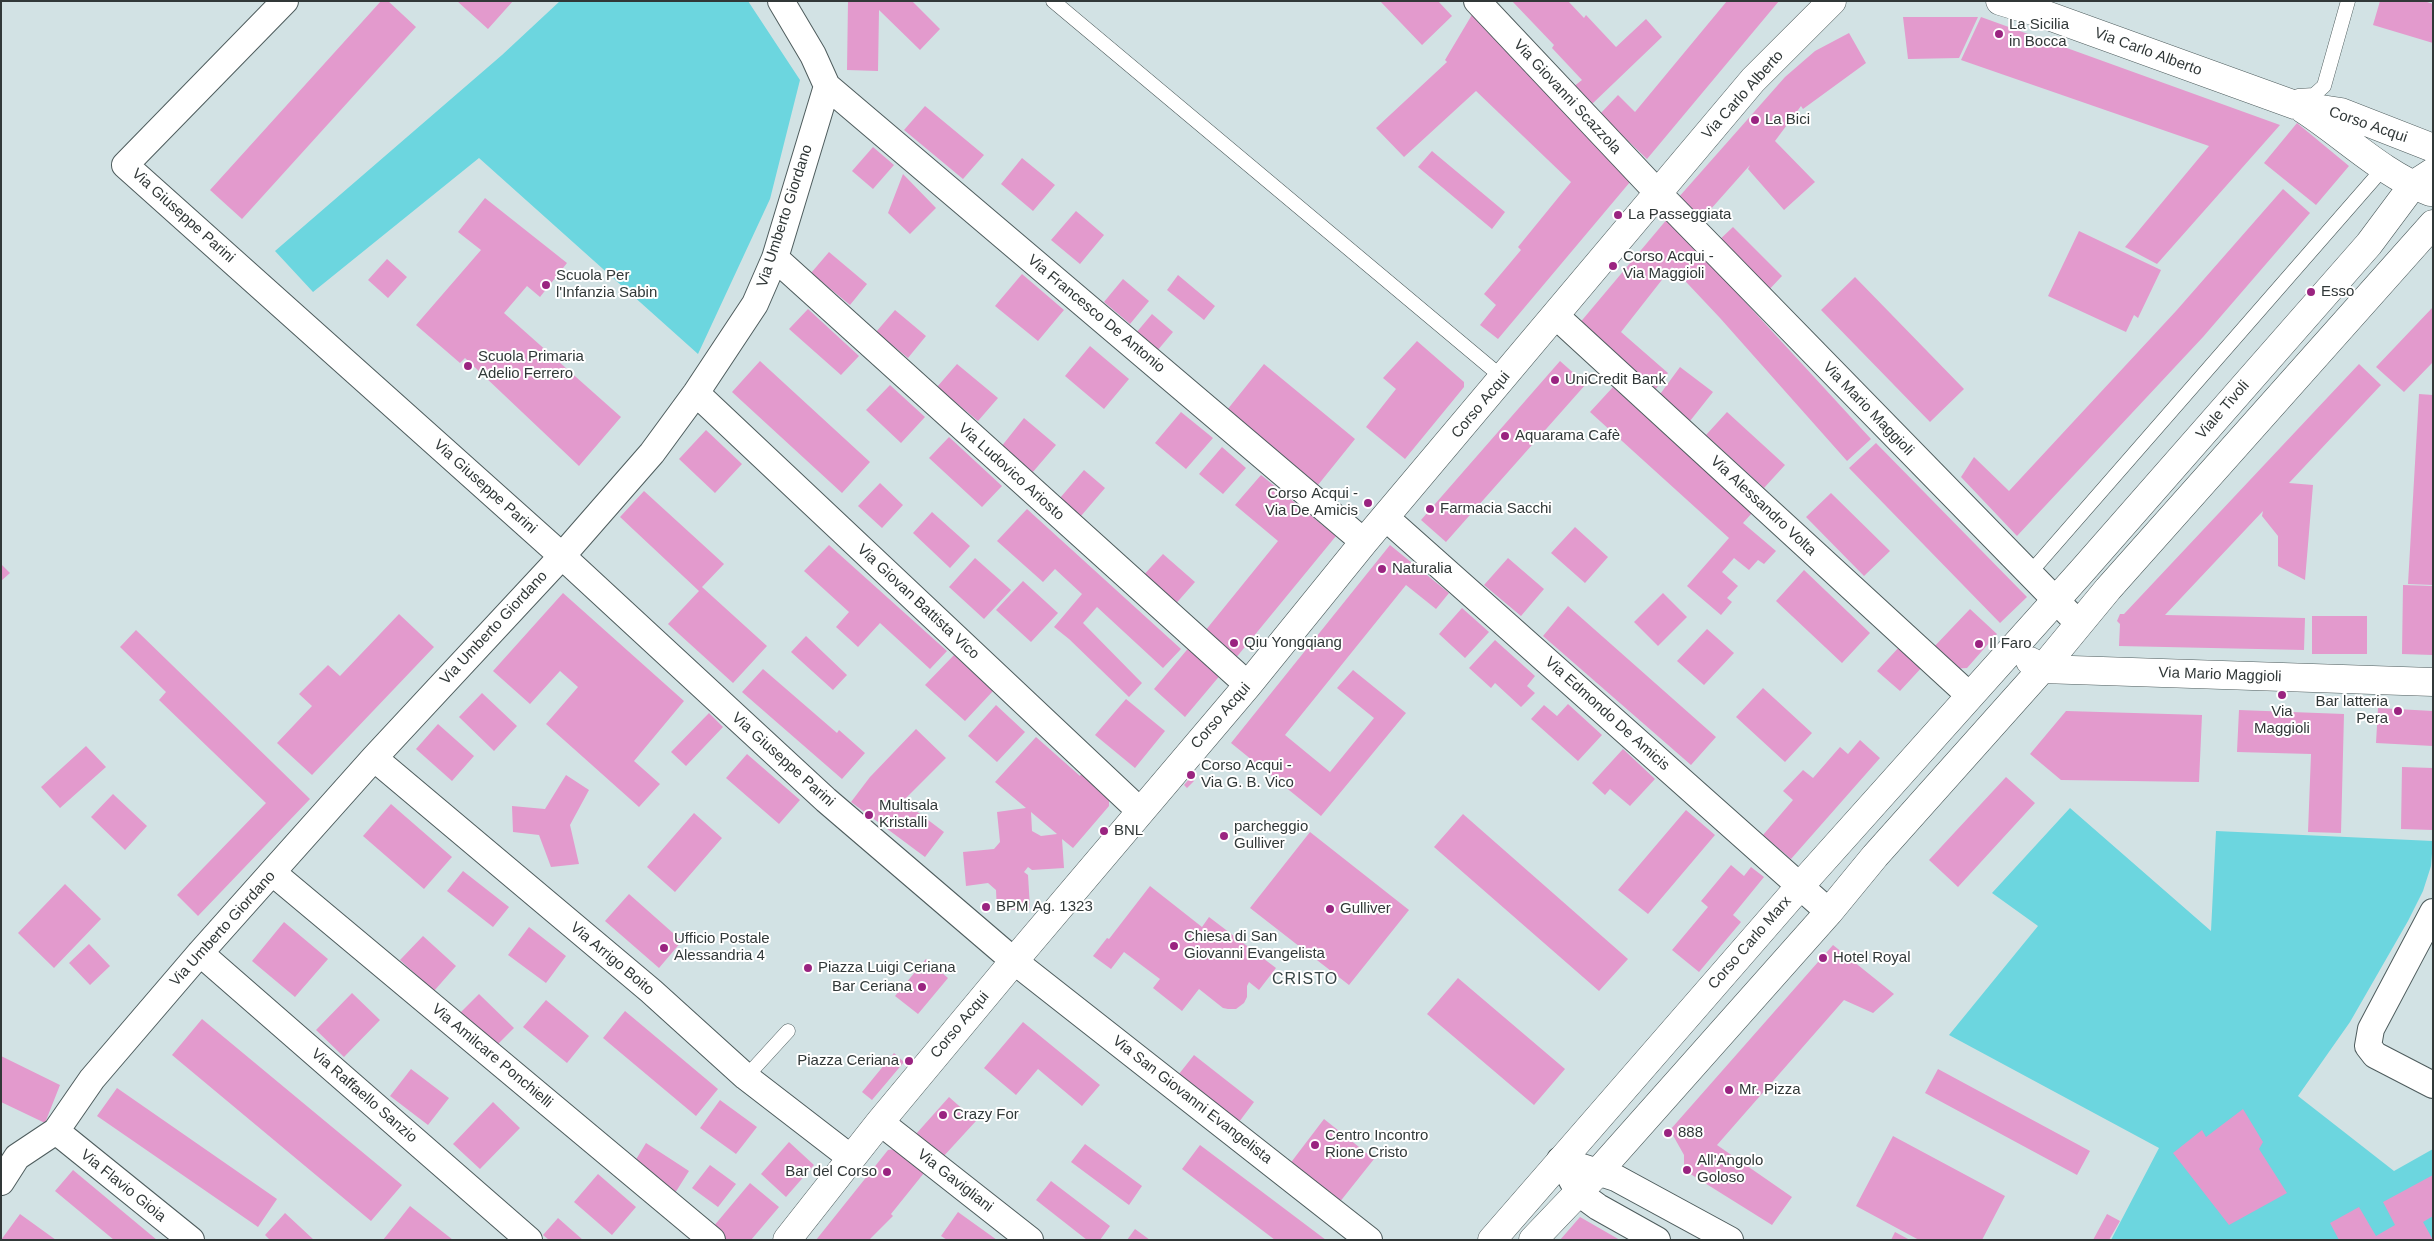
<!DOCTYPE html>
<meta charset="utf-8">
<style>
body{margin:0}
#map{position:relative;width:2434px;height:1241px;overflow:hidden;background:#d2e2e4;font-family:Arial,sans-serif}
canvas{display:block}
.frame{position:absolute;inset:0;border:2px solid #313838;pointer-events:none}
</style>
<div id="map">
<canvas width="2434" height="1241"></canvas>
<div class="frame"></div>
</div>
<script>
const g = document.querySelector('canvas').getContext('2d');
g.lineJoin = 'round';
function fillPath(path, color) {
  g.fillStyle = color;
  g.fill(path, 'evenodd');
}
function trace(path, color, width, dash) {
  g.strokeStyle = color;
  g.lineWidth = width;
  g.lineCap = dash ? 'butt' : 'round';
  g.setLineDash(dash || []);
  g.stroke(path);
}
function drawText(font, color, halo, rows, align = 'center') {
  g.font = font + ' Arial,sans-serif';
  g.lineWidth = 4;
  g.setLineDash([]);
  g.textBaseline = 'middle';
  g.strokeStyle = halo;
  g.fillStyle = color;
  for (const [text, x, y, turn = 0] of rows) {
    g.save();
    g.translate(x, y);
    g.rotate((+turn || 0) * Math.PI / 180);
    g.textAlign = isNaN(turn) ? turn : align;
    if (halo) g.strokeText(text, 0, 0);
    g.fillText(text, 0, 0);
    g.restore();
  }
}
const green = new Path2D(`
 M560 1H748L800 80 770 199 698 354 479 158 313 292 275 251 502 55Z
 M2070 808 2211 931 2216 831 2433 841 2431 866 2423 891 2408 921 2350 1022 2298 1096 2394 1171 2433 1149V1240H2111L2159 1148 1949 1035 2038 926 1992 893Z`);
const building = new Path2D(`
 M381 1H388L416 27 242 219 210 190Z
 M457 1H513L488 29Z
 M848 1H912L940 29 920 50 879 10 878 71 847 70Z
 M1380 1H1438L1452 16 1422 45Z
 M1512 1H1568L1584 18 1586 15 1616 47 1646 19 1662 37 1591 105 1573 87 1582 80 1552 48 1554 45Z
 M1727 1H1779L1647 159 1600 114 1618 95 1635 112Z
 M2380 1H2424L2433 4V43L2373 25Z
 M1473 13 1630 182 1498 339 1480 325 1496 305 1484 294 1521 250 1518 247 1571 182 1476 91 1404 157 1376 128 1447 62 1445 60Z
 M1903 17H1978L1959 58 1908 59Z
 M1981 17 2280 125 2157 264 2125 247 2209 146 1961 60Z
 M1849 33 1866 63 1803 109 1801 106 1775 141 1815 182 1784 210 1748 169 1750 165 1702 219 1678 198 1785 77 1815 51Z
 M925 106 984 155 963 179 904 130Z
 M2297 123 2349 166 2316 205 2264 163Z
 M873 147 894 165 873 189 852 171Z
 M1432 151 1505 212 1492 229 1418 167Z
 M1022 158 1055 185 1033 211 1001 184Z
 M903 174 936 208 910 234 888 213Z
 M2283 189 2310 213 2203 337 2017 536 1961 477 1974 457 2009 491 2176 311Z
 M485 198 567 263 540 297 527 286 504 313 621 417 579 466 465 358 460 363 416 325 481 250 458 232Z
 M1076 211 1104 235 1080 264 1051 240Z
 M1668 218 1871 439 1847 461 1720 318 1672 267 1621 332 1668 373 1652 394 1578 325Z
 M1733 227 1782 276 1766 293 1716 243Z
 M2079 231 2161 270 2138 318 2134 315 2126 332 2048 296Z
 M829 252 867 284 850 305 811 273Z
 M387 259 407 277 388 298 368 280Z
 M1022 274 1064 310 1038 341 995 306Z
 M1178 275 1215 306 1204 320 1167 290Z
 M1855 277 1964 389 1930 422 1821 310Z
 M1123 279 1149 301 1130 324 1104 302Z
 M2433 307V362L2404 392 2376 367Z
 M808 309 859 356 841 375 789 329Z
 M895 310 926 336 908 358 876 332Z
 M1152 314 1173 332 1157 351 1136 333Z
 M1417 341 1464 382V387L1405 459 1366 427 1396 389 1383 378Z
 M1090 346 1129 379 1104 409 1065 376Z
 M760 361 870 462 842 493 732 392Z
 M1560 361 1586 384 1446 542 1421 520Z
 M957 364 998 398 978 421 937 387Z
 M1264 364 1355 439 1318 485 1227 410Z
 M2359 364 2381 385 2289 483 2313 485 2305 580 2278 566V536L2262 516 2263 511 2165 615 2305 618 2304 650 2119 646 2120 624 2117 621 2120 614H2124Z
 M1680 367 1713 392 1690 421 1658 397Z
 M890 385 925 417 901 443 866 410Z
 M1613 387 1752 513 1743 523 1776 551 1764 564 1758 560 1749 570 1734 558 1722 572 1738 586 1727 598 1732 602 1721 615 1687 586 1729 538 1590 412Z
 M2419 394 2433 395V585L2408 584Z
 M1181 412 1213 438 1186 469 1155 443Z
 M1727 412 1785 465 1764 488 1706 435Z
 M1024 418 1056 445 1032 473 1001 447Z
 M706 430 742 464 715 493 679 459Z
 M949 437 1002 486 982 507 929 458Z
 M1876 443 2027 597 2000 623 1849 468Z
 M1222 447 1246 468 1223 494 1199 474Z
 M1084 470 1105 488 1081 516 1060 498Z
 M1261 475 1336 536 1235 659 1205 631 1278 541 1235 505Z
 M880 483 903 505 882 528 858 506Z
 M644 491 724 564 702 587 767 646 733 683 668 624 699 591 620 517Z
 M1831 493 1890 551 1864 576 1806 517Z
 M1027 509 1181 649 1163 668 1097 607 1083 623 1142 683 1129 697 1069 639 1054 627 1082 594 1055 569 1043 582 997 541Z
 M932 512 970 546 950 568 913 533Z
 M1575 527 1608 557 1585 583 1551 553Z
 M829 545 947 651 930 669 880 623 858 647 836 627 849 612 804 571Z
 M1390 545 1449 593 1436 609 1406 585 1285 735 1330 772 1374 718 1337 688 1353 670 1406 713 1321 816 1231 743Z
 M1163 554 1195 582 1172 608 1140 579Z
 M975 558 1011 590 984 619 949 587Z
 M1508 558 1544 589 1521 616 1484 585Z
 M1 564 10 573 1 581Z
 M1804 570 1870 633 1842 663 1776 601Z
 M1023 581 1058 613 1031 642 996 610Z
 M2403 585 2433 586V655L2402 654Z
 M563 593 684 701 634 761 660 784 639 807 546 724 578 687 560 671 530 704 493 671Z
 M1663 593 1687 617 1658 646 1634 622Z
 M1568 606 1716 737 1691 765 1543 636Z
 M1462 608 1489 632 1465 658 1439 634Z
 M1970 609 1997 634 1967 668 1951 669 1931 650Z
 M399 614 434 647 312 775 277 743 312 706 299 694 328 665 340 676Z
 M2312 616H2367V654H2312Z
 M1707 629 1734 653 1704 685 1677 661Z
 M136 630 310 799 198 916 177 895 266 803 159 700 166 692 120 647Z
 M806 636 847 675 833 690 791 652Z
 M1495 640 1535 676 1527 686 1535 693 1521 707 1495 683 1491 688 1469 668Z
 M1191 645 1222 673 1185 717 1154 689Z
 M1901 645 1924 665 1900 691 1877 671Z
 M954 655 993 691 965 721 925 685Z
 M763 669 837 733 839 730 865 753 842 779 742 692Z
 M1763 688 1812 733 1785 762 1736 717Z
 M482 693 517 726 494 751 459 717Z
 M1126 699 1165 731 1135 768 1095 735Z
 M1568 704 1602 735 1578 761 1531 719 1544 705 1557 716Z
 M996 705 1025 732 997 762 968 736Z
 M2378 708 2433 711V746L2376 743Z
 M2239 710 2344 714 2341 833 2308 832 2311 754 2237 752Z
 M2066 711 2202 715 2199 782 2061 780 2030 754Z
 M709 713 723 727 686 766 671 752Z
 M438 724 474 756 452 781 416 749Z
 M916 729 946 758 903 801 944 832 925 857 851 802 870 777Z
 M1036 737 1080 776 1082 773 1109 799V806L1073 848 1062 839 1064 868 1032 870 1028 867 1024 872 1028 875 1030 908 997 911 996 890 988 883 966 886 963 852 994 849 1000 842 997 812 1026 808 995 782ZM1031 812 1057 834 1041 836 1032 831Z
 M1860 740 1880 758 1791 859 1763 835 1793 800 1783 791 1803 770 1813 778 1840 747 1848 754Z
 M86 746 106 767 60 808 41 787Z
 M1623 749 1655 779 1630 806 1610 789 1605 795 1592 783Z
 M747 754 800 800 779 824 726 778Z
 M2402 767 2433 768V830L2401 829Z
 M566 775 589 790 570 825 579 864 551 867 539 835 513 832 512 806 545 809Z
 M2006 777 2035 803 1958 887 1929 860Z
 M1190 778 1194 781 1187 788 1184 785Z
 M113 794 147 826 125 850 91 817Z
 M391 804 452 857 424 889 363 836Z
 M1686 810 1715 835 1648 914 1618 890Z
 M694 813 722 838 675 892 647 867Z
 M1463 814 1628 959 1599 991 1434 847Z
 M1310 832 1409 910 1349 985 1250 908Z
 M1731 865 1744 876 1751 867 1764 877 1733 915 1741 922 1699 972 1672 950 1708 907 1701 901Z
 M463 871 509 907 493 927 447 891Z
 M65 884 101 919 54 968 18 933Z
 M1150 886 1202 927 1209 917 1276 968 1259 990 1249 982 1247 986V997L1244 1003 1236 1009H1228L1223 1008 1199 989 1182 1011 1153 988 1160 979 1124 952 1111 969 1093 956 1107 938 1109 939Z
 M629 894 682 941 659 968 605 921Z
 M284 922 328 959 295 997 252 961Z
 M529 927 566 956 546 983 508 955Z
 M423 936 456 966 434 991 400 960Z
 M89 944 110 966 90 985 69 963Z
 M1833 945 1894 994 1873 1013 1844 1000 1717 1145 1792 1197 1772 1225 1684 1170V1155L1670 1130Z
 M926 959 948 978 918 1014 895 996Z
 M1458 978 1565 1069 1534 1105 1427 1014Z
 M352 993 380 1020 344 1057 316 1030Z
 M479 994 514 1028 495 1047 460 1013Z
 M546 1000 589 1036 567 1063 523 1027Z
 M625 1011 718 1089 696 1116 603 1038Z
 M202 1019 402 1185 371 1221 172 1055Z
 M1023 1022 1100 1085 1082 1106 1038 1069 1016 1095 984 1068Z
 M894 1053 904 1062 872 1100 862 1092Z
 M1194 1055 1254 1102 1236 1126 1175 1079Z
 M1 1056 60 1085 45 1123 1 1102Z
 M411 1069 449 1098 428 1125 390 1096Z
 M1938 1069 2090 1151 2077 1175 1925 1093Z
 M117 1088 277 1199 258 1227 97 1116Z
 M949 1097 976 1121 942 1158 916 1134Z
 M720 1100 757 1127 736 1154 700 1128Z
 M493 1102 520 1128 480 1169 453 1144Z
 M2243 1109 2263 1142 2259 1149 2287 1193 2229 1225 2173 1153 2202 1130 2206 1137Z
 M1324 1119 1374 1159 1339 1203 1289 1165Z
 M1893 1136 2005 1196 1982 1240H1919L1856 1206Z
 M789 1142 814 1165 786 1197 761 1174Z
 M646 1143 689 1171 675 1193 632 1166Z
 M1085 1144 1142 1186 1129 1205 1071 1162Z
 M1200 1145 1326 1240H1275L1182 1169Z
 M902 1148 928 1168 891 1214 893 1216 869 1240H816L888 1150Z
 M710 1165 736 1184 718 1207 692 1188Z
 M73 1170 157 1240H114L55 1191Z
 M598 1174 636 1207 612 1235 574 1202Z
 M2433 1175V1216L2423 1222 2433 1240H2339L2330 1223 2359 1207 2376 1236 2395 1225 2383 1202Z
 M1051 1181 1110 1226 1100 1240H1087L1036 1200Z
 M750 1183 779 1207 751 1240H726L713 1227Z
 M410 1206 453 1240H383Z
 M958 1212 997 1240H947L941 1236Z
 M285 1213 314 1240H270L265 1235Z
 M20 1214 56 1240H1Z
 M2107 1214 2120 1221 2109 1240H2093Z
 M1580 1217 1620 1240H1560Z
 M558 1218 583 1240H549L543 1235Z
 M1135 1229 1150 1240H1127Z
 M1895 1232 1910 1240H1891Z`);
const lane = new Path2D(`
 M1053 1 1503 378
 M2298 96 2314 95 2324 86 2348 1
 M2029 574 2380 172
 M746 1077 788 1031`);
const street = new Path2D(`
 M285 1 125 165 562 556 826 800 1014 961 1369 1240
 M1477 1 1658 193 2079 624
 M827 86 1364 542
 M775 258 1248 685
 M1556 316 1970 696
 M696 393 1140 811
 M1385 517 1829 912
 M374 758 651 991 746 1077 851 1158
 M273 873 712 1240
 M2433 912 2371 1029 2368 1046 2375 1055 2433 1085
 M200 953 529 1240
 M880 1122 1030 1240
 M56 1131 191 1240
 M1560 1160 1616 1178 1730 1240
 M1568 1173 1579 1193 1598 1207 1657 1240
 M1 1182 17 1157 56 1131 92 1079 200 953 374 758 562 556 652 453 696 393 755 304 775 258 827 86 813 55 781 1`);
const secondary = new Path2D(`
 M2000 1 2046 15 2295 105 2341 112 2433 148
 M2303 109C2345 136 2382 174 2430 192
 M2030 661 2042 669 2433 682
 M787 1240 880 1122 1014 961 1248 685 1364 542 1753 80 1832 1
 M1492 1240 1800 886 2082 571 2369 244 2413 185 2433 172
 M1533 1240 1598 1172 1829 912 1875 856 2042 669 2108 589 2433 224`);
const markers = [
 [1999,34,5,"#9a2480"],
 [1755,120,5,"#9a2480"],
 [1618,215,5,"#9a2480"],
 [1613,266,5,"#9a2480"],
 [546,285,5,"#9a2480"],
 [2311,292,5,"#9a2480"],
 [468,366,5,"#9a2480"],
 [1555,380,5,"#9a2480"],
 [1505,436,5,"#9a2480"],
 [1368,503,5,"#9a2480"],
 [1430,509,5,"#9a2480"],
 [1382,569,5,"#9a2480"],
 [1234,643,5,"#9a2480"],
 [1979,644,5,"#9a2480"],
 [2282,695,5,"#9a2480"],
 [2398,711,5,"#9a2480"],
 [1191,775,5,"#9a2480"],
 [869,815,5,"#9a2480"],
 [1104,831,5,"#9a2480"],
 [1224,836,5,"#9a2480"],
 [986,907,5,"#9a2480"],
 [1330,909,5,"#9a2480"],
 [1174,946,5,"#9a2480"],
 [664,948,5,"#9a2480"],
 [1823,958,5,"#9a2480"],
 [808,968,5,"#9a2480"],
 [922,987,5,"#9a2480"],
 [909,1061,5,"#9a2480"],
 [1729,1090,5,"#9a2480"],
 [943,1115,5,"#9a2480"],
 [1668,1133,5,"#9a2480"],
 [1315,1145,5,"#9a2480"],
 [1687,1170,5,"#9a2480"],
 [887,1172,5,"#9a2480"]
];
const poiNames = [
 ["La Sicilia",2009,25],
 ["in Bocca",2009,42],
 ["La Bici",1765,120],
 ["La Passeggiata",1628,215],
 ["Corso Acqui -",1623,257],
 ["Via Maggioli",1623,274],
 ["Scuola Per",556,276],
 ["l'Infanzia Sabin",556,293],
 ["Esso",2321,292],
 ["Scuola Primaria",478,357],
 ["Adelio Ferrero",478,374],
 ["UniCredit Bank",1565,380],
 ["Aquarama Cafè",1515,436],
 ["Corso Acqui -",1358,494,"right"],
 ["Via De Amicis",1358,511,"right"],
 ["Farmacia Sacchi",1440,509],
 ["Naturalia",1392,569],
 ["Qiu Yongqiang",1244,643],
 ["Il Faro",1989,644],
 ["Bar latteria",2388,702,"right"],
 ["Pera",2388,719,"right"],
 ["Via",2282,712,"center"],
 ["Maggioli",2282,729,"center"],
 ["Corso Acqui -",1201,766],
 ["Via G. B. Vico",1201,783],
 ["Multisala",879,806],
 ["Kristalli",879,823],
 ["parcheggio",1234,827],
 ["Gulliver",1234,844],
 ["BNL",1114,831],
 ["BPM Ag. 1323",996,907],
 ["Gulliver",1340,909],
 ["Chiesa di San",1184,937],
 ["Giovanni Evangelista",1184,954],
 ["Ufficio Postale",674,939],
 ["Alessandria 4",674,956],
 ["Hotel Royal",1833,958],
 ["Piazza Luigi Ceriana",818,968],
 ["Bar Ceriana",912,987,"right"],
 ["Piazza Ceriana",899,1061,"right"],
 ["Mr. Pizza",1739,1090],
 ["Crazy For",953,1115],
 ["888",1678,1133],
 ["Centro Incontro",1325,1136],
 ["Rione Cristo",1325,1153],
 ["All'Angolo",1697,1161],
 ["Goloso",1697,1178],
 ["Bar del Corso",877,1172,"right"]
];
const streetNames = [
 ["Via Carlo Alberto",2148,52,20],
 ["Via Carlo Alberto",1743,95,-48],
 ["Via Giovanni Scazzola",1567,97,47],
 ["Corso Acqui",2368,125,19],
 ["Via Giuseppe Parini",183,216,42],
 ["Via Umberto Giordano",785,216,-72],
 ["Via Francesco De Antonio",1096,314,40],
 ["Corso Acqui",1481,405,-50],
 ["Via Mario Maggioli",1868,409,46],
 ["Viale Tivoli",2223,410,-49],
 ["Via Ludovico Ariosto",1011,472,42],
 ["Via Giuseppe Parini",485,487,42],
 ["Via Alessandro Volta",1763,506,43],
 ["Via Giovan Battista Vico",918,602,43],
 ["Via Umberto Giordano",494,628,-47],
 ["Via Mario Maggioli",2220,675,2],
 ["Via Edmondo De Amicis",1607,714,42],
 ["Corso Acqui",1221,716,-49],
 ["Via Giuseppe Parini",783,760,42],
 ["Via Umberto Giordano",223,929,-48],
 ["Corso Carlo Marx",1750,943,-49],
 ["Via Arrigo Boito",612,959,40],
 ["Corso Acqui",960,1025,-50],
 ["Via Amilcare Ponchielli",492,1056,40],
 ["Via Raffaello Sanzio",364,1096,41],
 ["Via San Giovanni Evangelista",1192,1100,38],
 ["Via Gavigliani",955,1181,38],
 ["Via Flavio Gioia",123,1186,39]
];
const neighbourhoodNames = [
 ["CRISTO",1305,980]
];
fillPath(green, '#6cd6df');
fillPath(building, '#e39acd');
trace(lane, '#4e5c5d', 15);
trace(street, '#4e5c5d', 28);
trace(secondary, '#4e5c5d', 29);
trace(lane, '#fff', 14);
trace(street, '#fff', 26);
trace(secondary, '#fff', 28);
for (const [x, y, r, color] of markers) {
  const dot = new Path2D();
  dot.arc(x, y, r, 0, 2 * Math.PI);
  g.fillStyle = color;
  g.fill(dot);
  trace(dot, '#fff', 2);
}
drawText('15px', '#313838', '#fff', poiNames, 'left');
drawText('15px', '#313838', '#fff', streetNames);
g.letterSpacing = '1px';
drawText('16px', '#374445', '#fff', neighbourhoodNames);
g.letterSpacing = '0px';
</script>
